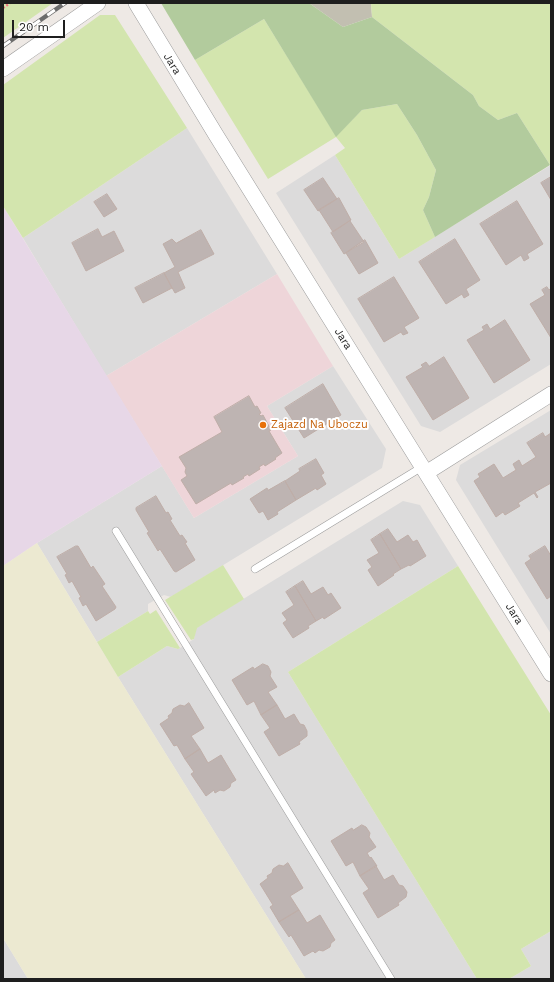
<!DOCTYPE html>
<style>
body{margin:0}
#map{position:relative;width:554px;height:982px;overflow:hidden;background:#eee9e5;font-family:"Work Sans",sans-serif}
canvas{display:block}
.frame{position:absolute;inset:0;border:4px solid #1e1e1e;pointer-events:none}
.scale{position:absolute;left:12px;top:20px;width:53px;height:18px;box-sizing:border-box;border:2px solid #1e1e1e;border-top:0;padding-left:5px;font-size:12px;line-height:14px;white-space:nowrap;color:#1e1e1e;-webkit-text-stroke:3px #fff;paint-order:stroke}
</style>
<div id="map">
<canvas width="554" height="982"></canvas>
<div class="frame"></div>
<div class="scale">20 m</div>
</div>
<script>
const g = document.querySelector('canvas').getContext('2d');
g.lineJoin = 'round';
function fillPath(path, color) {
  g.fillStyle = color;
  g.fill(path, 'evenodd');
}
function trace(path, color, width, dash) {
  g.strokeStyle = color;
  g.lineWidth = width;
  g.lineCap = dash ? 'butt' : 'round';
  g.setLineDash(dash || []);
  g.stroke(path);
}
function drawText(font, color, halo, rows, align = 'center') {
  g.font = font + ' "Work Sans",sans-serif';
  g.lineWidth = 4;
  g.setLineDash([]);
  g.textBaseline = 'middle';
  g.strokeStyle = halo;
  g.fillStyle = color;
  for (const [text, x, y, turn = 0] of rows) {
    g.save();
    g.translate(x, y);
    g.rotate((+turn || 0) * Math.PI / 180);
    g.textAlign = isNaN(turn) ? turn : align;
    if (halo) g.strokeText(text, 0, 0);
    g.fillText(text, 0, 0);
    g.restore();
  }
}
const residential = new Path2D(`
 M187 128 277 274 106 376 23 238Z
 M335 155 399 259 551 165V364L440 432 421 426 276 193Z
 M333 366 386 449 382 468 171 597 164 595 148 604V611L97 642 37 543 162 466 194 518 298 456 267 406Z
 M551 410V634L456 480 460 465Z
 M403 501 420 505 458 566 288 672 477 979H306L118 677 167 646 178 649 180 648 194 639 196 628Z
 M551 931V979H509L531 966 521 949Z
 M3 938 28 979H3Z`);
const commercial = new Path2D(`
 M277 274 333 366 267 406 298 456 194 518 106 376Z`);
const industrial = new Path2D(`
 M3 206 162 466 37 543 3 566Z`);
const construction = new Path2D(`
 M309 3H371L372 17 343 27Z`);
const farmland = new Path2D(`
 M37 543 118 677 306 979H28L3 938V566Z`);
const grass = new Path2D(`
 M3 3H53L3 38Z
 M371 3H551V165H550L517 113 498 120 479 106 473 95 372 17Z
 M100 15H115L187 128 23 238 3 206V85Z
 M264 19 336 136 362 110 397 104 417 135 436 170 429 197 423 210 435 237 399 259 335 155 345 148 336 137 268 179 195 60Z
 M223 565 244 599 197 628 194 639 191 640 165 600Z
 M458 566 551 715V931L521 949 531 966 509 979H477L288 672Z
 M156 610 180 648 178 649 167 646 118 677 97 642 148 611 150 614Z`);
const forest = new Path2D(`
 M161 3H309L343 27 372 17 473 95 479 106 498 120 517 113 550 165 435 237 423 210 429 197 436 170 417 135 397 104 362 110 336 137 264 19 195 60Z`);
const building = new Path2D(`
 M551 177V200L541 183Z
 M323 178 337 199 318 211 304 190Z
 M107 194 117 209 104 217 94 202Z
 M339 198 351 220 333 232 319 210Z
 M517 201 543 244 527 254 529 258 524 261 521 255 506 265 480 224Z
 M350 221 364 242 344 254 331 233Z
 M98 229 102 237 114 231 124 251 86 271 72 243Z
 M201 230 214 254 178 272 185 288 175 293 164 273 175 267 163 244 172 239 176 243Z
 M455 239 480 280 466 289 469 295 464 298 462 294 446 304 419 262Z
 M365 240 378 263 359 274 346 253Z
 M164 273 172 288 143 303 135 288Z
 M394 277 419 318 404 327 408 333 403 335 401 332 384 342 358 299Z
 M547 287 549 290 551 288V338L530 304 545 295 542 290Z
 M505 320 530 360 494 383 467 340 484 330 482 327 487 324 490 329Z
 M444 357 469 398 433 420 406 377 423 367 421 365 426 362 429 366Z
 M323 384 341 415 304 438 285 408Z
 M249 396 255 407 257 406 261 413 259 414 261 416 263 415 271 430 269 431 282 453 275 458 276 459 265 466 264 464 259 467 260 469 249 476 248 474 243 477 244 478 232 485 231 483 196 504 181 480 187 476 185 472 186 468 179 457 222 432 214 417Z
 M543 433 545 437 551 433V483L535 492 538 497 537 498 534 493 518 503 520 506 505 515 503 512 496 517 474 481 480 477 478 474 494 464 503 478 516 470 513 464 519 460 522 466 536 457 527 443Z
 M316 459 324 473 321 475 326 484 317 490 316 488 296 500 285 481 300 471 299 469Z
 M285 481 296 500 277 512 278 514 268 520 263 511 259 513 250 499 267 488 268 490Z
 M156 496 166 513 168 512 172 519 170 520 180 536 182 535 187 542 185 543 195 560 176 572 174 571 160 549 158 551 147 533 149 532 136 510V508Z
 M388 529 397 542 408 535 413 542 417 540 426 556 410 566 409 565 401 569 380 534Z
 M380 534 401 569 393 574 394 575 378 586 368 570 372 567 367 560 379 553 371 540Z
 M76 546H78L91 568 93 566 105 584 102 586 116 607 115 609 96 621 86 604 83 606 79 598 81 597 72 581 69 583 65 575 67 574 57 557Z
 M545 546 551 556V596L547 599 525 563 531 559 529 556Z
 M303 581 311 594 323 587 328 595 331 593 341 608 324 619 323 617 316 621 295 586Z
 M295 586 316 621 308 626 309 628 293 638 283 623 287 620 282 613 294 605 286 592Z
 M263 664 268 666 271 672 270 676 277 687 268 692 277 705 261 715 254 701 247 705 232 680 253 667 254 669Z
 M189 703 204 728 191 736 200 749 185 759 177 745 174 746 160 724 169 718 168 716 172 713 173 709 180 705 184 706Z
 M277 705 285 719 294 714 300 724 304 725 307 731V736L299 742 300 744 279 756 264 732 270 728 261 715Z
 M200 749 208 763 221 755 236 780 231 783 230 787 224 791 220 790 215 793 214 790 206 796 191 774 194 772 185 759Z
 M362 825 366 827 370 833 369 837 376 847 367 853 370 858 371 857 377 866 360 876 353 862 346 866 331 841 352 828 353 830Z
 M288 863 303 888 290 896 299 910 279 922 270 907 273 905 260 884 268 878 267 876 272 873 273 869 279 865 283 866Z
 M376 866 384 880 393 875 399 885 403 886 407 892 406 897 398 903 399 905 378 918 363 893 369 889 360 876Z
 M299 910 307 923 320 915 335 940 331 943 330 947 323 951 319 950 315 953 313 951 304 956 291 935 289 937 279 922Z`);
const path = new Path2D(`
 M3 8 10 3`);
const lane = new Path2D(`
 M116 531 391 979
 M255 569 422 467`);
const street = new Path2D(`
 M136 3 216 135 551 674
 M3 69 98 3
 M426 473 551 394`);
const rail = new Path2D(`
 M3 46 65 3`);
const markers = [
 [263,425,4,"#e8710a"]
];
const streetNames = [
 ["Jara",172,64,59],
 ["Jara",343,339,58],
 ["Jara",514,614,58]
];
const foodNames = [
 ["Zajazd Na Uboczu",271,425]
];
fillPath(residential, '#dcdbdb');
fillPath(commercial, '#eed5d9');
fillPath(industrial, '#e7d7e7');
fillPath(construction, '#c2bfb1');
fillPath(farmland, '#ece9d1');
fillPath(grass, '#d3e5ae');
fillPath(forest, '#b2cb9d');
fillPath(building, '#beb4b2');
trace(building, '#bfaea8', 1);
trace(lane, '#9b9b9b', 8);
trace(street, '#9b9b9b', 16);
trace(path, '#ef757f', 2.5, [2, 2]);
trace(lane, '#fff', 7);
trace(street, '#fff', 15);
trace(rail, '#6c6c6c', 4.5);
trace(rail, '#fff', 3, [9]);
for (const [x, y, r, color] of markers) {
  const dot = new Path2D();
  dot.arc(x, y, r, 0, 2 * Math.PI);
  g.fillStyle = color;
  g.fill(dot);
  trace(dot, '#fff', 1.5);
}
drawText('11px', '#1e1e1e', '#fff', streetNames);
drawText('11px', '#c56008', '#fff', foodNames, 'left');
</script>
